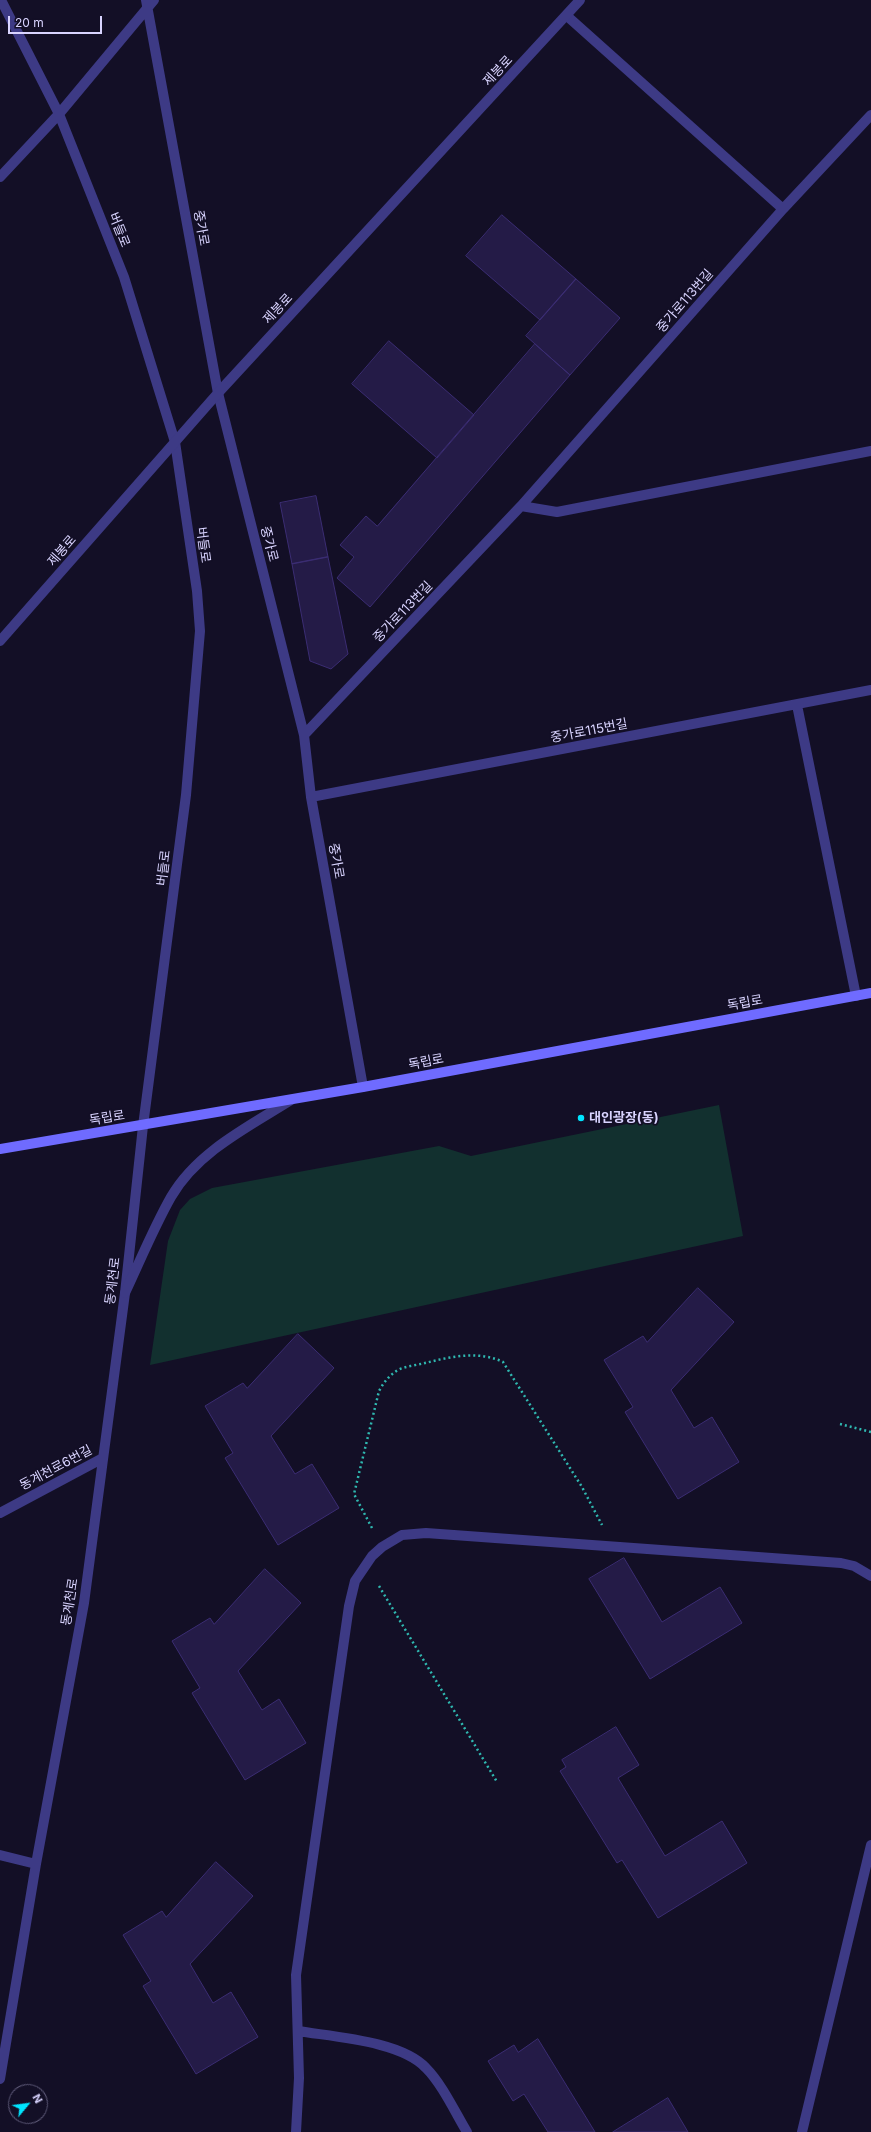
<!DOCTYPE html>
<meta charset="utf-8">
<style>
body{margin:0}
#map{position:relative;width:871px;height:2132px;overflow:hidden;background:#130f26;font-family:Inter,sans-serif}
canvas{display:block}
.north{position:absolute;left:8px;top:2084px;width:40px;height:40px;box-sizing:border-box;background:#130f26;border:1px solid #625e7d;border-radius:50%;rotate:61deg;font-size:11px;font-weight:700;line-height:16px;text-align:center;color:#d9d4ff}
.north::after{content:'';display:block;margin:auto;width:14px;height:18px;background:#00e5ff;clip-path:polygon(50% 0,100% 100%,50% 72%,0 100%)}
.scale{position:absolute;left:8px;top:16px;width:94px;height:18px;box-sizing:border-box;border:2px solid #d9d4ff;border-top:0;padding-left:5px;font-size:12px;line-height:14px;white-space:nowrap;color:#d9d4ff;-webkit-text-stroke:3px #130f26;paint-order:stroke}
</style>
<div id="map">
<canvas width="871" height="2132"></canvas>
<div class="north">N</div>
<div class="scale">20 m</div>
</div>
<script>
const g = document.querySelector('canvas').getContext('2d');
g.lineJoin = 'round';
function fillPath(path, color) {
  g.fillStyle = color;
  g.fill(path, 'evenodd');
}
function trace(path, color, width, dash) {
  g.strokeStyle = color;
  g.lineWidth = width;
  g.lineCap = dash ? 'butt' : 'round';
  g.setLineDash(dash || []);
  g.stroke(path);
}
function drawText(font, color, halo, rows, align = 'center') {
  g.font = font + ' Inter,"Noto Sans KR",sans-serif';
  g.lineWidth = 3.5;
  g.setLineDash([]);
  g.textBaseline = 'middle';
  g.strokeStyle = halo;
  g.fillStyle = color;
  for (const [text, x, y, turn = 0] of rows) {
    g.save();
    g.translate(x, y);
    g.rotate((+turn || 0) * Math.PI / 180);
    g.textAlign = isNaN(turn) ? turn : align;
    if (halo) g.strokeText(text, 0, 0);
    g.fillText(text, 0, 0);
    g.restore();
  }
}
const green = new Path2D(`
 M719 1105 743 1236 150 1365 168 1241 180 1210 190 1199 212 1188 439 1146 471 1156Z`);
const building = new Path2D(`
 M502 215 576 279 540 320 466 256Z
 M576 279 620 318 570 375 526 336Z
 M389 341 474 415 437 458 352 384Z
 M535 344 570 375 370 607 337 578 354 557 340 545 366 516 377 526Z
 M316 496 328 557 292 564 280 503Z
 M328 557 348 654 331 669 310 661 292 564Z
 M698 1288 734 1322 671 1390 694 1428 712 1417 739 1462 678 1499 625 1412 633 1407 604 1360 643 1336 647 1342Z
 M298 1334 334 1368 271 1436 295 1474 312 1464 339 1508 278 1545 225 1458 233 1453 205 1406 243 1383 247 1388Z
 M624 1558 662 1622 720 1587 742 1623 650 1679 589 1579Z
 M265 1569 301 1603 238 1671 262 1710 279 1699 306 1743 245 1780 192 1693 200 1688 172 1641 210 1618 214 1624Z
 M616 1727 639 1765 618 1778 665 1856 722 1821 747 1863 658 1918 622 1860 617 1863 560 1771 566 1767 562 1760Z
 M216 1862 253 1896 190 1964 213 2003 231 1992 258 2037 196 2074 143 1986 151 1981 123 1935 162 1911 166 1917Z
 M538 2039 595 2132H548L524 2094 513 2101 488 2061 514 2045 518 2052Z
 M668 2098 688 2132H613Z`);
const path = new Path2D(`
 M840 1424 871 1432
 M372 1528 354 1494 379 1391C384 1382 390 1374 400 1369 408 1366 417 1365 425 1363 450 1357 478 1350 503 1362L582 1487 602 1525
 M379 1586 497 1782`);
const pedestrian = new Path2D(`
 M298 2031C334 2037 401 2041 426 2068 442 2084 455 2112 467 2132
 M296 2132 299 2078 296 1975 349 1606 355 1581 372 1556 382 1547 402 1535 426 1533 841 1563 854 1566 871 1576
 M802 2132 871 1845`);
const minor = new Path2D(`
 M146 0 218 393 304 735 311 797 363 1087
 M567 16 783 209
 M0 177 59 114 154 0
 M521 506 557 512 871 451
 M797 705 856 996
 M304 735 521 506 783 209 871 115
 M311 797 871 690
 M0 1513 103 1458
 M0 1855 36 1864
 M0 2079 36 1864 84 1603 125 1293 143 1126 186 795 200 631 197 591 175 442 124 277 59 114 1 0`);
const tertiary = new Path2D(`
 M0 641 218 393 580 0
 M125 1293C140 1261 154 1227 171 1197 197 1152 248 1127 291 1100`);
const secondary = new Path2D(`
 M0 1149 363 1087 871 993`);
const markers = [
 [581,1118,4,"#00e5ff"]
];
const streetNames = [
 ["제봉로",498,71,-47],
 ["중가로",201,228,80],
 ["버들로",119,230,68],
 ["중가로113번길",685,301,-49],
 ["제봉로",278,309,-47],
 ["중가로",269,544,76],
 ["버들로",203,545,82],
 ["제봉로",62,551,-49],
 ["중가로113번길",403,612,-46],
 ["중가로115번길",589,731,-11],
 ["중가로",336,861,80],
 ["버들로",164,868,-83],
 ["독립로",745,1003,-10],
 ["독립로",426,1062,-11],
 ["독립로",107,1118,-9],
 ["동계천로",113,1281,-83],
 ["동계천로6번길",56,1468,-28],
 ["동계천로",70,1602,-81]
];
const poiNames = [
 ["대인광장(동)",589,1118]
];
fillPath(green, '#12302f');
fillPath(building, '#241b47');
trace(building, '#3b2d73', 1);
trace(path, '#2fb8b0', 2.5, [2, 3]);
trace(pedestrian, '#3d3a85', 10);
trace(minor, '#3d3a85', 10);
trace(tertiary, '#3d3a85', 10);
trace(secondary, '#6f6bff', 10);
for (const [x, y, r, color] of markers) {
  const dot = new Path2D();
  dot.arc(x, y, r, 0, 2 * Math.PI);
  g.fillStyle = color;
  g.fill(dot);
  trace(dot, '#130f26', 1.5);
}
drawText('13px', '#d9d4ff', '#130f26', streetNames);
drawText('bold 13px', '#d9d4ff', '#130f26', poiNames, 'left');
</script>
